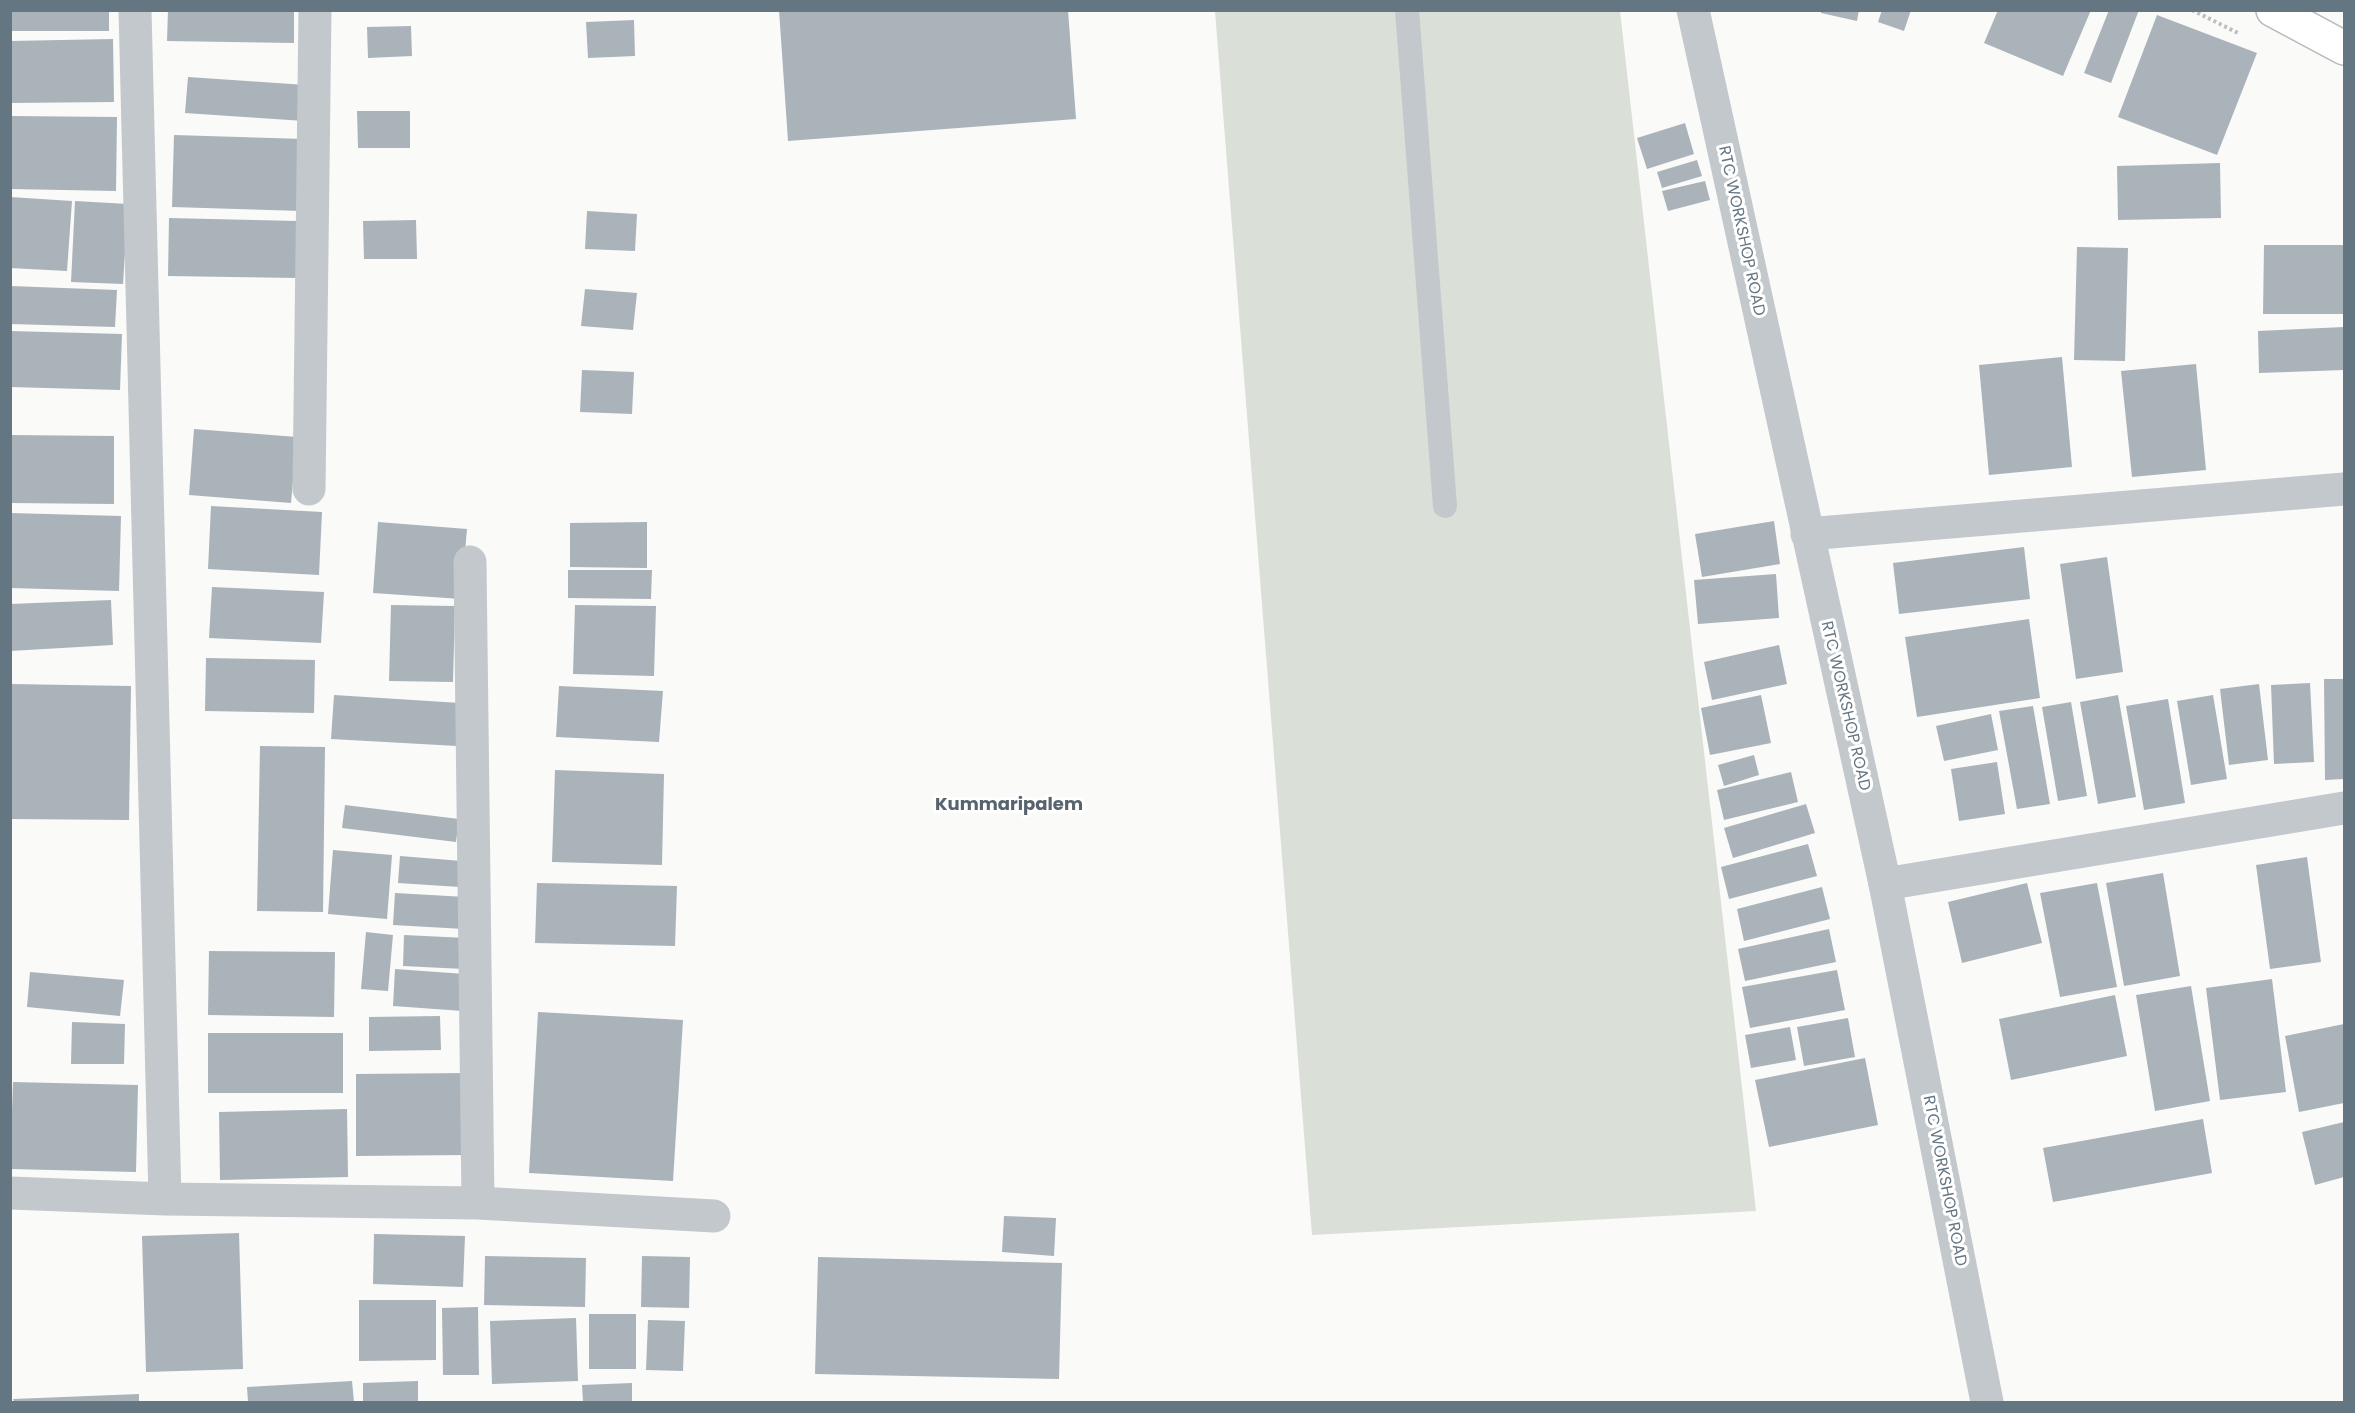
<!DOCTYPE html>
<style>
body{margin:0}
#map{position:relative;width:2355px;height:1413px;overflow:hidden;background:#fafaf8;font-family:Poppins,sans-serif}
canvas{display:block}
.frame{position:absolute;inset:0;border:12px solid #657683;pointer-events:none}
</style>
<div id="map">
<canvas width="2355" height="1413"></canvas>
<div class="frame"></div>
</div>
<script>
const g = document.querySelector('canvas').getContext('2d');
g.lineJoin = 'round';
function fillPath(path, color) {
  g.fillStyle = color;
  g.fill(path, 'evenodd');
}
function trace(path, color, width, dash) {
  g.strokeStyle = color;
  g.lineWidth = width;
  g.lineCap = dash ? 'butt' : 'round';
  g.setLineDash(dash || []);
  g.stroke(path);
}
function drawText(font, color, halo, rows, align = 'center') {
  g.font = font + ' Poppins,sans-serif';
  g.lineWidth = 6;
  g.setLineDash([]);
  g.textBaseline = 'middle';
  g.strokeStyle = halo;
  g.fillStyle = color;
  for (const [text, x, y, turn = 0] of rows) {
    g.save();
    g.translate(x, y);
    g.rotate((+turn || 0) * Math.PI / 180);
    g.textAlign = isNaN(turn) ? turn : align;
    if (halo) g.strokeText(text, 0, 0);
    g.fillText(text, 0, 0);
    g.restore();
  }
}
const green = new Path2D(`
 M1215 11H1620L1756 1211 1312 1235Z`);
const building = new Path2D(`
 M10 10H109V31H10Z
 M168 10H294V43L167 41Z
 M779 10H1068L1076 119 788 141Z
 M1821 10H1859L1857 21 1821 13Z
 M1882 10H1911L1904 31 1878 22Z
 M1998 10H2091L2063 76 1984 43Z
 M2109 10H2139L2111 83 2084 73Z
 M2157 15 2257 53 2217 155 2118 117Z
 M634 20 635 56 588 58 586 22Z
 M411 26 412 56 368 58 367 27Z
 M113 39 114 102 10 103V41Z
 M188 77 306 85 304 121 185 113Z
 M357 111H410V148H358Z
 M10 116 117 117 116 191 10 189Z
 M1685 123 1694 154 1647 169 1637 138Z
 M174 135 304 139 302 211 172 207Z
 M1697 160 1702 176 1662 188 1657 172Z
 M2220 163 2221 218 2118 220 2117 166Z
 M1705 181 1710 200 1668 211 1662 191Z
 M10 197 72 201 67 271 10 268Z
 M75 201 128 204 123 284 71 282Z
 M587 211 637 214 635 251 585 249Z
 M169 218 297 221V278L168 276Z
 M416 220 417 259H364L363 221Z
 M2264 245H2344V314H2263Z
 M2077 247 2128 248 2125 361 2074 360Z
 M10 286 117 290 115 327 10 324Z
 M585 289 637 293 633 330 581 326Z
 M2344 327V370L2259 373 2258 331Z
 M10 331 122 334 120 390 10 387Z
 M2062 357 2072 467 1989 475 1979 365Z
 M2196 364 2206 470 2132 477 2121 371Z
 M582 370 634 372 632 414 580 412Z
 M194 429 297 437 291 503 189 495Z
 M10 435 114 436V504L10 503Z
 M211 506 322 512 319 575 208 569Z
 M10 513 121 516 119 591 10 588Z
 M1774 521 1780 564 1702 577 1695 534Z
 M378 522 467 529 461 599 373 593Z
 M647 522V568L570 567V523Z
 M2024 547 2030 599 1899 614 1893 563Z
 M2107 557 2123 672 2076 679 2060 564Z
 M568 570H652L651 599 568 598Z
 M1776 574 1779 618 1698 624 1694 580Z
 M212 587 324 592 321 643 209 638Z
 M111 600 113 645 10 651V604Z
 M391 605 455 606 453 682 389 681Z
 M575 605 656 606 654 676 573 674Z
 M2029 619 2040 698 1917 717 1905 637Z
 M1779 645 1787 684 1712 700 1704 662Z
 M206 658 315 660 314 713 205 711Z
 M2324 679H2344V779L2325 780Z
 M2310 683 2314 762 2274 764 2271 685Z
 M10 684 131 686 129 820 10 819Z
 M2259 684 2268 760 2229 765 2220 689Z
 M559 686 663 691 659 742 556 737Z
 M334 695 460 703 457 746 331 739Z
 M1761 695 1771 743 1710 755 1701 708Z
 M2118 695 2136 797 2098 804 2080 702Z
 M2213 695 2227 779 2191 785 2177 701Z
 M2168 699 2185 803 2144 810 2126 706Z
 M2071 702 2087 796 2058 801 2042 707Z
 M2033 706 2050 804 2017 809 1999 711Z
 M1991 714 1998 750 1944 761 1936 726Z
 M260 746 325 747 323 912 257 911Z
 M1754 755 1759 775 1724 786 1718 765Z
 M1997 762 2005 814 1959 821 1951 769Z
 M555 770 664 774 662 865 552 862Z
 M1791 772 1798 802 1724 820 1717 790Z
 M1806 804 1815 833 1733 858 1724 828Z
 M345 805 459 819 456 842 342 828Z
 M1808 844 1817 876 1729 899 1721 867Z
 M333 850 392 855 387 919 328 914Z
 M400 856 462 861 460 887 398 883Z
 M2307 857 2321 962 2270 969 2256 865Z
 M2163 873 2180 976 2124 986 2106 883Z
 M537 883 677 886 675 946 535 943Z
 M2027 883 2042 943 1962 963 1948 902Z
 M2097 883 2117 987 2060 997 2040 893Z
 M1822 887 1830 919 1744 941 1737 909Z
 M395 893 466 897 464 929 393 925Z
 M1829 929 1836 962 1745 981 1738 949Z
 M366 932 393 935 388 991 361 989Z
 M404 935 466 938 464 969 403 966Z
 M209 951 335 952 334 1017 208 1015Z
 M395 969 465 974 463 1011 393 1006Z
 M1837 970 1845 1010 1750 1028 1742 987Z
 M30 972 124 980 120 1016 27 1007Z
 M2272 979 2286 1092 2220 1100 2206 988Z
 M2191 986 2210 1101 2155 1111 2136 995Z
 M2115 995 2127 1056 2011 1080 1999 1019Z
 M538 1012 683 1020 673 1181 529 1173Z
 M440 1016 441 1050 369 1051V1017Z
 M1848 1018 1855 1057 1804 1066 1797 1027Z
 M72 1022 125 1024 124 1064H71Z
 M2344 1024V1103L2299 1112 2285 1036Z
 M1790 1027 1796 1060 1751 1068 1745 1035Z
 M208 1033H343V1093H208Z
 M1865 1058 1878 1125 1769 1147 1755 1080Z
 M468 1073V1155L356 1156V1074Z
 M13 1082 138 1085 136 1172 10 1169Z
 M347 1109 348 1177 220 1180 219 1112Z
 M2203 1119 2212 1173 2053 1202 2043 1148Z
 M2344 1122V1177L2315 1185 2302 1132Z
 M1004 1216 1056 1218 1054 1256 1002 1252Z
 M239 1233 243 1369 146 1372 142 1236Z
 M374 1234 465 1236 463 1287 373 1284Z
 M485 1256 586 1258 585 1307 484 1305Z
 M642 1256 690 1257 689 1308 641 1307Z
 M818 1257 1062 1263 1059 1379 815 1374Z
 M359 1300H436V1360L359 1361Z
 M478 1307 479 1375H443L442 1308Z
 M589 1314H636V1369H589Z
 M576 1318 578 1381 492 1384 490 1321Z
 M648 1320 685 1321 683 1371 646 1370Z
 M352 1381 354 1402H248L247 1387Z
 M418 1381V1402H363V1383Z
 M632 1383V1402H583L582 1385Z
 M139 1394V1402H14L13 1399Z`);
const path = new Path2D(`
 M2192 10 2240 34`);
const service = new Path2D(`
 M1407 10 1445 506`);
const minor = new Path2D(`
 M135 10 165 1199
 M309 489 315 10
 M1807 534 2344 489
 M470 562 478 1203
 M1885 884 2344 808
 M10 1193 165 1199 478 1203 714 1216`);
const tertiary = new Path2D(`
 M1693 10 1885 884 1987 1402`);
const primary = new Path2D(`
 M2273 10 2344 48`);
const streetNames = [
 ["RTC WORKSHOP ROAD",1741,231,78],
 ["RTC WORKSHOP ROAD",1845,706,77],
 ["RTC WORKSHOP ROAD",1944,1181,79]
];
const neighbourhoodNames = [
 ["Kummaripalem",1009,805]
];
fillPath(green, '#dadfd7');
fillPath(building, '#aab3b9');
trace(primary, '#b5babe', 36);
trace(path, '#bbbfc2', 4, [3, 3]);
trace(service, '#c3c8cc', 24);
trace(minor, '#c3c8cc', 33);
trace(tertiary, '#c3c8cc', 33);
trace(primary, '#fff', 33);
drawText('16px', '#657683', '#fff', streetNames);
drawText('bold 18px', '#57646e', '#fff', neighbourhoodNames);
</script>
